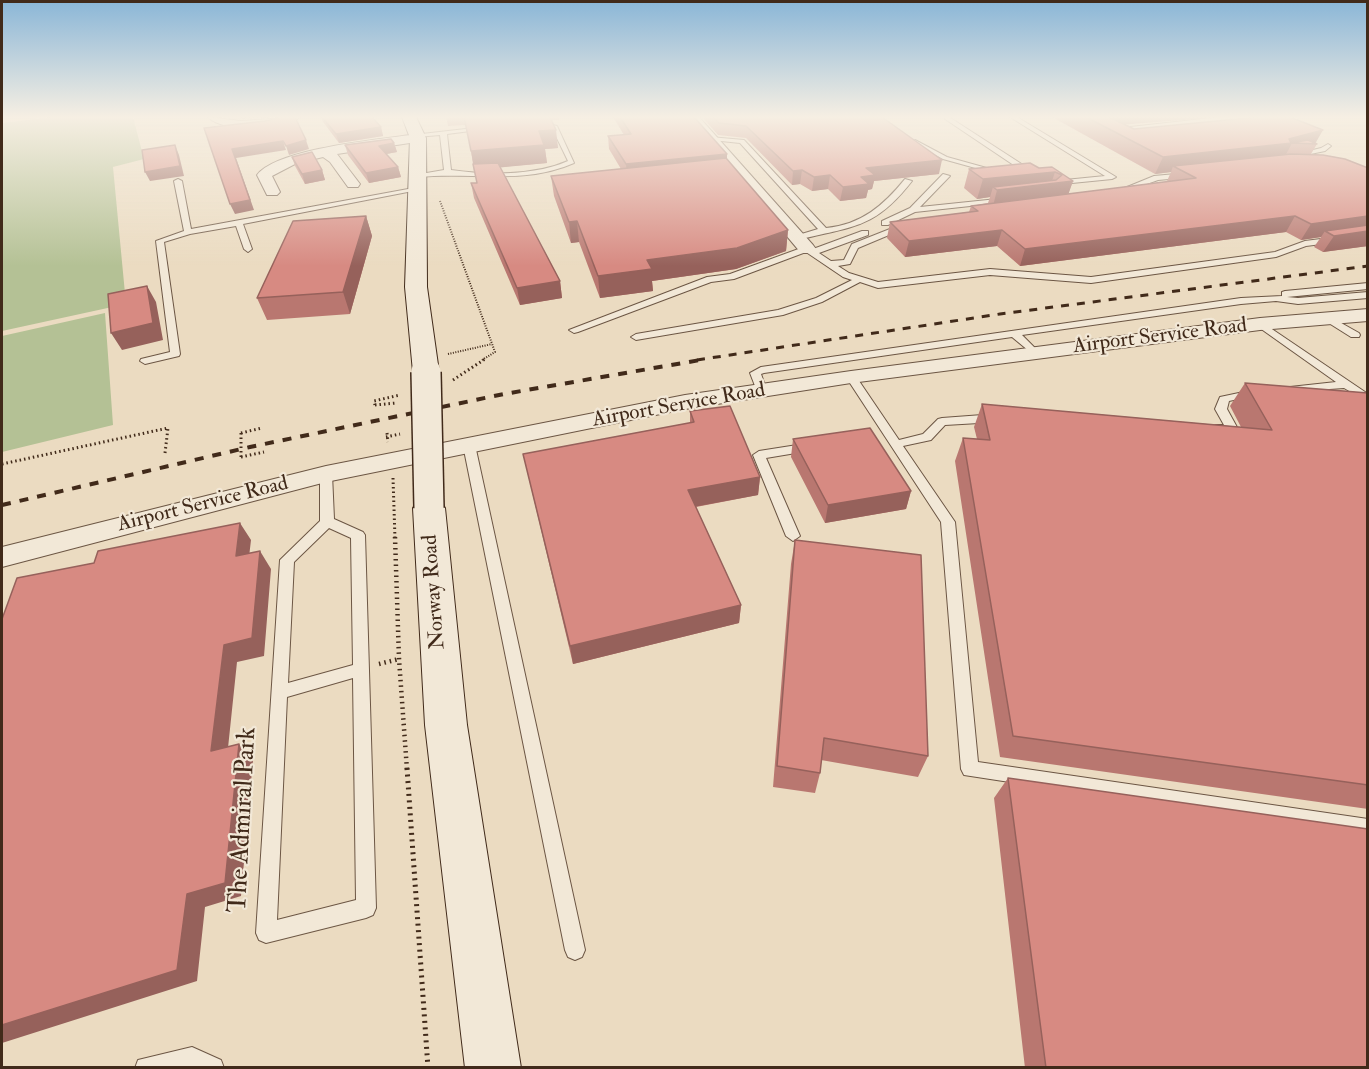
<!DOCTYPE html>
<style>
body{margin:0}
#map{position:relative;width:1369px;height:1069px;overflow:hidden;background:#ebdbc1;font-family:"IM FELL Double Pica",serif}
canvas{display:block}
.frame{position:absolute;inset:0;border:3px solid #412a1a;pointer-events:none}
</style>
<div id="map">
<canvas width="1369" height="1069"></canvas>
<div class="frame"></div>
</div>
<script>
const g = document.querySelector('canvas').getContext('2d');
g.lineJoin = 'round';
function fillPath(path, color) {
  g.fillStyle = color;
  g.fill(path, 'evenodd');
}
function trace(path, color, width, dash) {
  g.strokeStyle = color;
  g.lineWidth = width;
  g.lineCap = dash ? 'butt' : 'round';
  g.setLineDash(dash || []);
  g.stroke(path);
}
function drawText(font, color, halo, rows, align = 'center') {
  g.font = font + ' "IM FELL Double Pica",serif';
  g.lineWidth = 4.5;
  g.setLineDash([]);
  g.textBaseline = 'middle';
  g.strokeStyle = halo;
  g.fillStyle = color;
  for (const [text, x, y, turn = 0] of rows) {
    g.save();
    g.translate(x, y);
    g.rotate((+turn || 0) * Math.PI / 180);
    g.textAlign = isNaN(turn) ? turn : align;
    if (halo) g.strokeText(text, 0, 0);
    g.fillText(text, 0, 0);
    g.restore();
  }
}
const green = new Path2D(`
 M52 117H133L144 159 113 167 126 304 2 331V123Z
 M105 313 113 425 2 452V336Z`);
const pathFar3 = new Path2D(`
 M440 201 495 352 482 360
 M448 354 492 344`);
const pathFar2 = new Path2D(`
 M453 380 485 359
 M375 405 374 401 400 395
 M375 405 396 403
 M241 433 262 428
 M387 433 388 442
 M386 437 400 434
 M241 457 264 452
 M2 464 168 428 165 453
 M393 478 395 539`);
const pathFar1 = new Path2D(`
 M395 537 399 659 407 770
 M379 664 399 659`);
const path = new Path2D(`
 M407 768 428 1068`);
const lane = new Path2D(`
 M945 117H949L1037 174 1030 176 945 119Z
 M1010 117H1017L1116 177 1112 179 1052 185 1051 183 1055 181 1105 176Z
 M1220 117H1259L1236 121 1248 126 1246 129 1228 121 1115 131 1112 129Z
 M541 122 557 126 574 163C525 185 470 172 419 177L415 175 444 170 440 135 416 137 413 135 483 127 486 129 447 134 451 170C487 175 534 176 568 161L552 128 539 125Z
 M710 137 744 140 826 228C861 225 884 205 905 179L912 181C874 230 852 226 798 240H795V236L818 229 740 143 712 140Z
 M915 140 947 157 1001 172 997 174 943 159 913 143Z
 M1328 144 1331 146 1325 151 1296 157 1293 155 1321 148Z
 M1187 173 1191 175 1190 177 1158 180 1119 194 1115 192 1154 176Z
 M943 174 950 176 920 207 1007 198 1011 200 1007 202 915 212 888 225H882V221L910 208Z
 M178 179 182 181 191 229 419 187 423 189 243 224 252 249 248 252 244 249 236 226 190 234 164 242 180 354 179 356 145 364 140 361 141 359 170 352 156 241 184 231 174 181Z
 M905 223H908V227L858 248 850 264 838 266 849 273 878 282 990 269 1091 277 1275 252 1305 241 1368 233V238L1306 246 1276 257 1091 283 990 275 878 288 860 282 822 302 783 315 636 340 631 337 636 334 778 310 816 298 852 280 843 277 806 252 734 279 711 282 578 332 574 333 569 330 707 277 730 274 804 247 813 249 862 231H868V235L819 253 831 261 844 260 852 244Z
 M1368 283V289L1287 297 1298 298 1368 292V298L1298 304 1276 301 1241 304 1022 335 1040 353 1035 356 1012 337 764 373 761 374 767 391 762 394 757 391 750 373 761 367 1241 298 1282 296V292L1285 291Z
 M1327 315 1359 333 1360 335 1359 337H1351L1324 320 1322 318Z
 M1260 321 1368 394V402L1344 388 1286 392V388L1290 387 1336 382 1257 326 1255 324Z
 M851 374 855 375 899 440 923 434 938 419 942 418 996 414 1002 418 996 422 945 425 931 440 903 446 955 522 978 762 1368 819V837L964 775 961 769 941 522 846 377Z
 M1253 390 1257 391V395L1229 401 1227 409 1238 429 1236 432 1215 431 1213 428 1215 425H1224L1215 409 1220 397Z
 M469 441 475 445 585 950 582 957 575 960 568 957 565 950 463 445Z
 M810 443 814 444 816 447 814 450 766 458 800 536 793 541 786 536 753 455 759 451Z
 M326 470 332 474 334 519 363 532 365 535 376 908 373 915 366 918 266 943 259 940 256 933 280 560 320 521V474ZM329 528 351 538 353 665 288 683 294 562ZM353 678 356 900 277 920 287 697Z
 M192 1047 221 1060 224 1068H135L138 1060Z`);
const street = new Path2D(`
 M208 117 241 121 300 117C285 131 223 133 208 117Z
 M687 117H699L813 245 816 249 813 253H801Z
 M418 134 423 135V141L337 154 360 184 358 187H348L330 162 323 157 295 164 272 176 280 192 277 195H267L257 175C278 148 383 139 418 134Z
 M1368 309V321L1260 330 851 383 685 409 326 482 2 567V547L326 466 685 395 851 371 1260 318Z`);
const secondary = new Path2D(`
 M402 117H416L426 138 427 287 439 372 435 378 426 380 417 378 413 372 405 287 410 138Z
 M429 497 440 500 445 508 467 725 521 1068H465L425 725 413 508 418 500Z`);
const railFar1 = new Path2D(`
 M697 360 1000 314 1368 266`);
const rail = new Path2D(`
 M2 505 250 447 504 394 706 359`);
const pathBridge = new Path2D(`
 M241 433V457`);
const secondaryBridge = new Path2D(`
 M426 372 429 508`);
const wall = new Path2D(`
 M321 117H372L381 127 383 136 339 143 323 122Z
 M446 117H559V120H552L558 148 545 149 547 163 500 167 560 281 562 298 520 305 474 198 471 183H477L466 125 448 126Z
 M613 117H694L727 159 788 230 786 251 736 269 652 281 653 291 600 298 579 242 571 243 554 196 551 176 621 169 609 149 608 136 624 135Z
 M702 117H882L939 174 874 181 872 189 868 190 866 198 840 201 828 189 812 191 800 184 792 185 746 138 718 135Z
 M1052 117H1219L1124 124 1134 129 1247 118 1248 117H1290L1315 143 1317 144 1311 154 1368 168V246L1323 252 1314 247 1321 237 1301 240 1286 232 1020 266 997 246 905 257 887 238 890 222 969 212 971 206 988 203 990 197 977 199 964 188 969 169 1039 168 1052 167 1073 181 1068 194 1167 182V181L1171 172 1155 174Z
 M394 143 397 152 386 154 398 167 401 177 369 183 348 155 345 145Z
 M292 157 322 170 325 180 305 184 295 166Z
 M366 216 372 236 350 314 267 320 257 298Z
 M1245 383 1368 393V809L1000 757 955 461 963 438 977 439 974 427 982 404 1241 427 1230 406Z
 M690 411 760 477 758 495 696 507 741 605 739 623 573 664 523 454 690 423Z
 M793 439 911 491 906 509 825 523 791 457Z
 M795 540 928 756 918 777 821 760 820 773 815 793 773 787 791 564Z
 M1008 778 1368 1068H1025L994 798Z`);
const shadedWall = new Path2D(`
 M241 117H274L242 119Z
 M1111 117H1219L1107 126Z
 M381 127 383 136 339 143 336 134Z
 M556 130 558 148 545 149 547 163 474 170 471 151 539 131Z
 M1323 130 1315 144 1292 143 1283 160 1173 166 1171 172 1155 174 1163 157 1289 139Z
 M306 140 309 149 289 155 286 146Z
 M283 141 286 150 236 158 254 210 235 214 230 204 232 149Z
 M394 143 397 152 381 155 379 146Z
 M175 145 179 155 184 176 150 181 145 172Z
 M727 154V168L627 178 626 164Z
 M942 160 939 174 874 181 872 189 868 190 866 198 840 201 843 187 861 177 866 168Z
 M398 167 401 177 369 183 366 173Z
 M322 170 325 180 305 184 302 174Z
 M802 170 800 184 792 185 793 171Z
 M1055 172 1051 184 1073 181 1066 201 992 210 997 190 993 187 990 197 977 199 983 179Z
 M830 175 828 189 812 191 814 177Z
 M366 216 372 236 350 314 343 292Z
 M1295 216 1286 232 1020 266 1025 249Z
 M1368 216V231H1325L1321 237 1301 240 1311 224Z
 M577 221 579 242 571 243 569 222Z
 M788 230 786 251 736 269 652 281 653 291 600 298 598 276 647 260Z
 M1002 230 997 246 905 257 909 241Z
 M1368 231V246L1323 252 1334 236Z
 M560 281 562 298 520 305 517 288Z
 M147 286 156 302 163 340 122 350 111 333Z
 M760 477 758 495 688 508V490Z
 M911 491 906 509 825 523 828 505Z
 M240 523 251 540 247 574 236 556Z
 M260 551 271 569 264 656 237 662 226 767 211 751 224 645Z
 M741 605 739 623 573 664 570 646Z
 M239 744 253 760 241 896 205 907 197 981 2 1043V1025L187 894Z`);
const building = new Path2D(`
 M282 117H295L306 140 286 146 283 141 232 149 250 200 230 204 204 128 265 121Z
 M322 117H372L381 127 336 134Z
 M464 117H550L556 130 539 131 544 145 471 151Z
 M620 117H694L727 154 626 164 608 136 631 134Z
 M713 117H882L942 160 866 168 875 175 861 177 869 184 843 187 830 175 814 177 802 170 793 171 746 126 719 123Z
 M1086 117H1109L1134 129 1258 117H1290L1323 130 1289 139 1291 143 1308 140 1317 144 1292 143 1163 157Z
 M391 139 394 143 379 146 398 167 366 173 345 145Z
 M175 145 180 166 145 172 142 150Z
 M312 152 322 170 302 174 292 157Z
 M1291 154 1323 155 1345 159 1368 168V216L1311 224 1295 216 1025 249 1002 230 909 241 890 222 978 211 971 206 1196 178 1173 166Z
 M726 158 788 230 737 248 647 260 652 269 598 276 577 221 569 222 551 176Z
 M498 163 560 281 517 288 471 183H477L473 164Z
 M1030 163 1039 168 1052 167 1073 181 997 190 993 187 1056 180 1062 175 1055 172 983 179 969 169Z
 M366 216 343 292 257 298 293 221Z
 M1368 225V231L1334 236 1325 231Z
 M147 286 153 323 111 333 108 294Z
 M1245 383 1368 393V785L1013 736 963 438 990 440 982 404 1272 430Z
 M730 406 760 477 688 490 741 605 570 646 523 454 694 422 690 411Z
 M870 428 911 491 828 505 793 439Z
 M240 523 236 556 260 551 252 638 224 645 211 751 239 744 225 883 187 894 177 970 2 1025V619L17 578 94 563 98 551Z
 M795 540 921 555 928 756 824 738 820 773 777 766Z
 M1008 778 1368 829V1068H1046Z`);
const streetNames = [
 ["Airport Service Road",1160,337,-7],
 ["Airport Service Road",679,406,-10],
 ["Airport Service Road",203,505,-14],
 ["Norway Road",435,592,-94]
];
const nearStreetnames = [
 ["The Admiral Park",244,820,-87]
];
fillPath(green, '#b4c195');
trace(lane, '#6c5644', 2);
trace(street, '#6c5644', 2);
trace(secondary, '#412a1a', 2);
trace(pathFar3, '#412a1a', 2, [1, 1.5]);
trace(pathFar2, '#412a1a', 3, [1.5, 3]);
trace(pathFar1, '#412a1a', 4.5, [1.5, 4]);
trace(path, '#412a1a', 5, [2, 4.5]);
fillPath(lane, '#f2e8d7');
fillPath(street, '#f2e8d7');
fillPath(secondary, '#f2e8d7');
trace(railFar1, '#412a1a', 3, [8, 8]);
trace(rail, '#412a1a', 4, [9, 9]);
trace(secondaryBridge, '#412a1a', 32, []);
trace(pathBridge, '#412a1a', 3, [1.5, 3]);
trace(secondaryBridge, '#f2e8d7', 29);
fillPath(wall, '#b97770');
fillPath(shadedWall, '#96615b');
fillPath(building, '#d78a82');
trace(building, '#96615b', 1.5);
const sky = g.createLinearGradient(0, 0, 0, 266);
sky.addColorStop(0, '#8ab6d7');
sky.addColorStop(0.44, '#f6efe3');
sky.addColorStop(1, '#f6efe300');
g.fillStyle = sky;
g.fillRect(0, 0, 1369, 266);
drawText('21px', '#412a1a', '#f2e8d7', streetNames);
drawText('26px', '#412a1a', '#f2e8d7', nearStreetnames);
</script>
